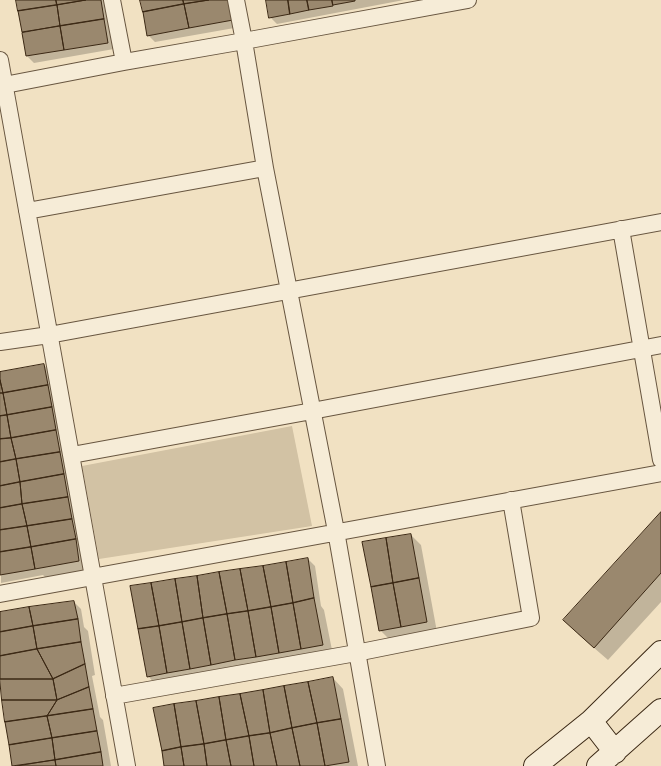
<!DOCTYPE html>
<style>
body{margin:0}
canvas{display:block;background:#f1e1c2}
</style>
<canvas width="661" height="766"></canvas>
<script>
const g = document.querySelector('canvas').getContext('2d');
g.lineJoin = 'round';
function fillPath(path, color) {
  g.fillStyle = color;
  g.fill(path, 'evenodd');
}
function trace(path, color, width, dash) {
  g.strokeStyle = color;
  g.lineWidth = width;
  g.lineCap = dash ? 'butt' : 'round';
  g.setLineDash(dash || []);
  g.stroke(path);
}
const green = new Path2D(`
 M292 426 312 526 99 559 82 466Z`);
const shadow = new Path2D(`
 M18 0H106L114 49 34 63 27 56Z
 M141 0H235L240 27 155 42 148 35Z
 M267 0H404L277 24 270 17Z
 M44 365 51 372 89 571 46 578 43 575 1 583 0 372Z
 M661 513V602L608 660 578 634Z
 M411 535 421 545 437 632 391 641 380 630Z
 M308 559 315 566 321 606 324 610 333 655 158 687 148 676Z
 M74 602 81 609 84 627 88 631 95 675 92 676 100 717 103 720 111 766H13L0 684V613Z
 M333 678 343 689 358 766H164L154 708Z`);
const building = new Path2D(`
 M16 0H56L57 5 18 11Z
 M56 0H86L57 5Z
 M86 0H101L104 19 60 26 57 5Z
 M140 0H183L184 4 143 12Z
 M183 0H209L184 4Z
 M209 0H230L233 20 189 28 184 4Z
 M266 0H288L290 14 269 18Z
 M288 0H307L309 10 290 14Z
 M307 0H332L333 6 309 10Z
 M332 0H355V1L333 5Z
 M184 4 189 28 147 36 143 12Z
 M57 5 60 26 22 32 18 11Z
 M104 19 108 43 64 50 60 26Z
 M60 26 64 50 26 56 22 33Z
 M44 364 48 385 3 393 0 380V372Z
 M0 380 3 393H0Z
 M48 385 52 407 7 415 3 393Z
 M0 393H3L7 415 0 416Z
 M52 407 56 430 11 438 7 415Z
 M7 415 11 438 0 439V416Z
 M56 430 60 452 16 459 11 438Z
 M11 438 16 459 0 462V439Z
 M60 452 64 474 20 482 16 459Z
 M16 459 20 482 0 486V462Z
 M64 474 68 497 22 504 20 482Z
 M20 482 22 504 0 508V486Z
 M68 497 72 519 27 526 22 504Z
 M22 504 27 526 0 530V508Z
 M661 512V573L594 648 563 620Z
 M72 519 76 539 31 547 27 526Z
 M27 526 31 547 0 552V530Z
 M411 534 419 578 393 583 386 538Z
 M386 538 393 583 371 587 362 542Z
 M76 539 79 561 35 569 31 547Z
 M31 547 35 569 0 575V552Z
 M308 558 314 598 293 603 286 562Z
 M286 562 293 603 271 607 263 566Z
 M263 566 271 607 248 611 240 569Z
 M240 569 248 611 227 614 219 572Z
 M219 572 227 614 203 618 197 576Z
 M197 576 203 618 182 622 175 579Z
 M419 578 427 622 401 627 393 583Z
 M175 579 182 622 159 626 151 583Z
 M151 583 159 626 138 629 130 586Z
 M393 583 401 627 379 631 371 587Z
 M314 598 323 645 301 649 293 603Z
 M74 601 78 619 33 626 29 607Z
 M293 603 301 649 279 653 271 607Z
 M29 607 33 626 0 632V612Z
 M271 607 279 653 256 657 248 611Z
 M248 611 256 657 235 660 227 614Z
 M227 614 235 660 211 665 203 618Z
 M203 618 211 665 190 669 182 622Z
 M78 619 81 642 37 649 33 626Z
 M182 622 190 669 167 673 159 626Z
 M33 626 37 649 0 656V632Z
 M159 626 167 673 147 677 138 629Z
 M81 642 85 664 53 679 37 649Z
 M37 649 53 679H0V656Z
 M85 664 89 687 57 700 53 679Z
 M333 677 341 719 317 723 308 682Z
 M0 679H53L57 700H2Z
 M308 682 317 723 292 728 284 686Z
 M284 686 292 728 270 733 263 690Z
 M89 687 93 709 47 716 57 700Z
 M263 690 270 733 249 736 240 694Z
 M240 694 249 736 226 740 219 697Z
 M219 697 226 740 204 744 196 701Z
 M2 700H57L47 716 5 722Z
 M196 701 204 744 181 747 174 704Z
 M174 704 181 747 162 751 153 708Z
 M93 709 97 731 52 738 47 716Z
 M47 716 52 738 9 745 5 722Z
 M341 719 349 762 325 766 317 723Z
 M317 723 325 766H300L292 728Z
 M292 728 300 766H277L270 733Z
 M97 731 101 752 55 760 52 738Z
 M270 733 277 766H254L249 736Z
 M249 736 254 766H231L226 740Z
 M52 738 55 760 12 766 9 745Z
 M226 740 231 766H207L204 744Z
 M204 744 207 766H184L181 747Z
 M181 747 184 766H164L162 751Z
 M101 752 103 766H56L55 760Z
 M55 760 56 766H17Z`);
const street = new Path2D(`
 M112 0 124 62
 M236 0 244 41 265 168 336 531 377 766
 M0 60 127 766
 M0 86 124 62 244 41 468 0
 M27 211 265 168
 M621 229 661 460
 M0 342 49 335 661 222
 M72 455 312 411 661 345
 M0 594 661 473
 M114 696 356 653 531 618 511 500`);
const secondary = new Path2D(`
 M591 721 615 752
 M535 766 591 721 661 652
 M598 766 661 710`);
fillPath(green, '#d2c2a4');
fillPath(shadow, '#0003');
fillPath(building, '#9a886e');
trace(building, '#3b2814', 1);
trace(street, '#685640', 18);
trace(secondary, '#3b2814', 24);
trace(street, '#f6ecd7', 16);
trace(secondary, '#f6ecd7', 22);
</script>
